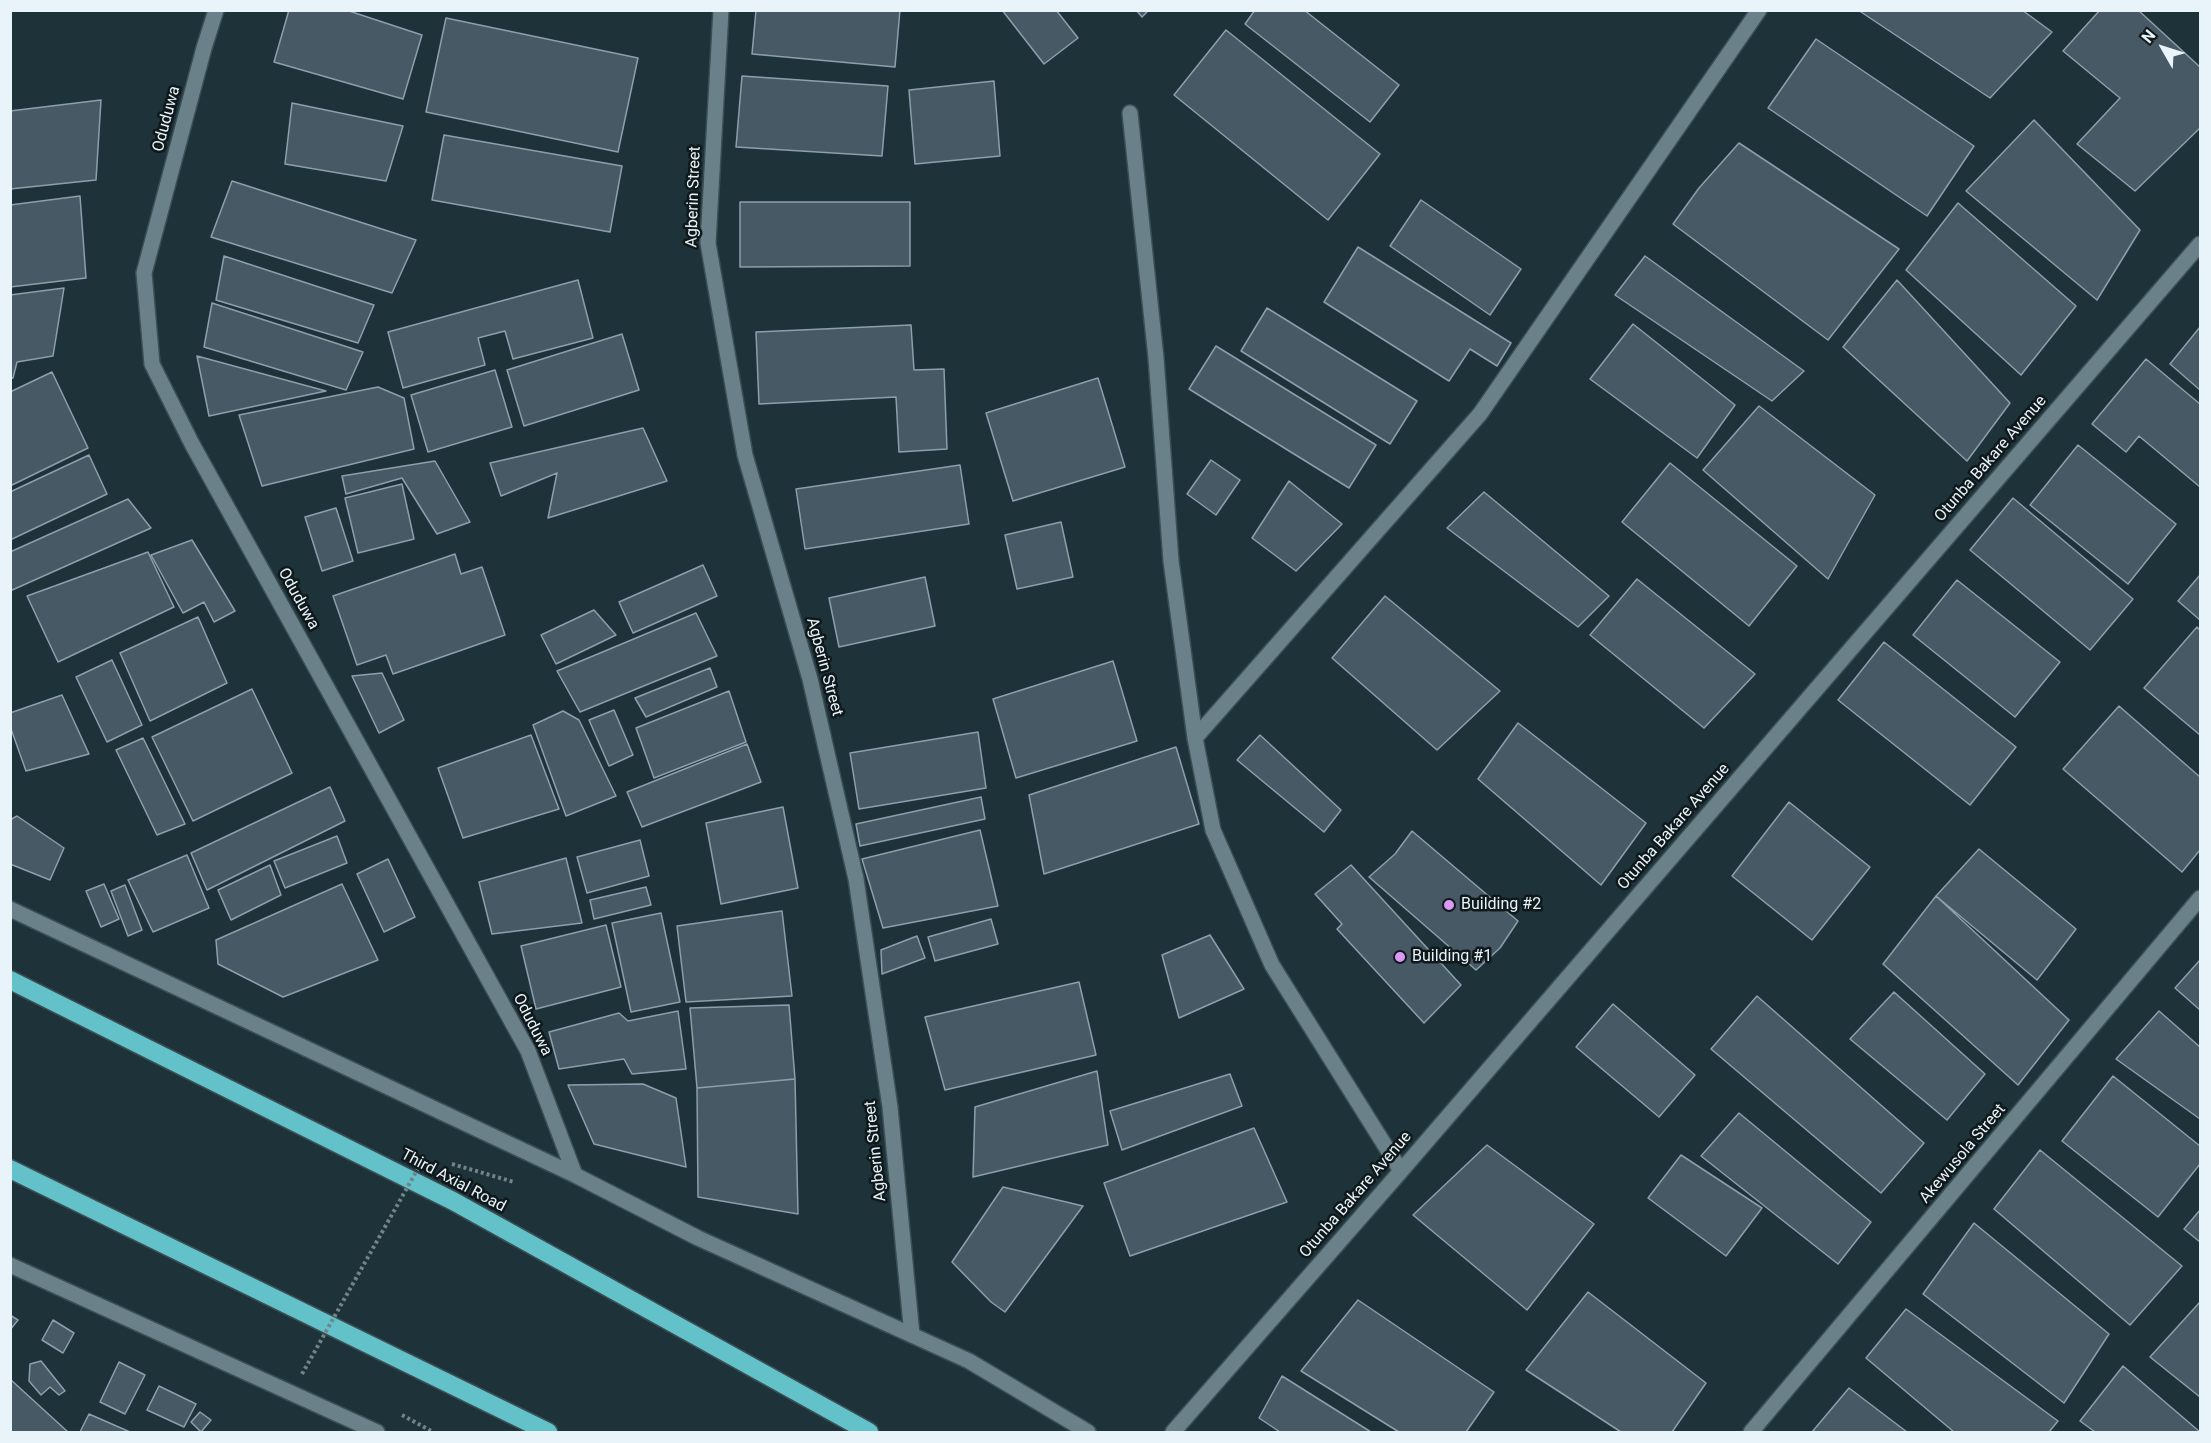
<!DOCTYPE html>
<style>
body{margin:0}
#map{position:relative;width:2211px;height:1443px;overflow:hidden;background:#1d3239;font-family:Roboto,sans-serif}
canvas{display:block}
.frame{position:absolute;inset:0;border:12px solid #e8f4f9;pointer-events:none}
.north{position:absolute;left:2133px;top:18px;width:60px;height:60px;-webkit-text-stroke:4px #0f181b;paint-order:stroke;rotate:309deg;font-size:16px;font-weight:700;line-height:24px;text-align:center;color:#e8f4f9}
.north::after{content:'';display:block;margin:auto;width:21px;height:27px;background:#e8f4f9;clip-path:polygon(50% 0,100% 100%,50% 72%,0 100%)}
</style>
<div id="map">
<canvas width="2211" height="1443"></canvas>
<div class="frame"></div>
<div class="north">N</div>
</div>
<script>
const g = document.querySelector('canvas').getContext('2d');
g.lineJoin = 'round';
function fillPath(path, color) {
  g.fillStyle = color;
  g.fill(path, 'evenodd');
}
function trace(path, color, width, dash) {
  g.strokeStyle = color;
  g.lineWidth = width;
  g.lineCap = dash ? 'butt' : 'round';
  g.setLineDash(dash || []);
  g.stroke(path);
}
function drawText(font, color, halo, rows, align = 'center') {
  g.font = font + ' Roboto,sans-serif';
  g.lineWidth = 5;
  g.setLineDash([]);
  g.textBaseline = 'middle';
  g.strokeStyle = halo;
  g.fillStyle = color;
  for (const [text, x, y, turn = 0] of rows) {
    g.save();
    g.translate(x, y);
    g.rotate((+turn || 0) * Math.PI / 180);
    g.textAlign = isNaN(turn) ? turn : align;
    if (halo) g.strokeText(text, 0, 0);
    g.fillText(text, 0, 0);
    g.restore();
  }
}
const building = new Path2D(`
 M289 10H346L422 35 403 99 274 62Z
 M756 10H900L895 67 752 54Z
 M1002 10H1056L1078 38 1044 64Z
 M1136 10H1149L1142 17Z
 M1255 10H1304L1399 85 1370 122 1245 24Z
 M1858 10H2022L2052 32 1990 98Z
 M2100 10H2138L2200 67V128L2135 191 2077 144 2120 98 2063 51Z
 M446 18 638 58 618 152 426 112Z
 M1226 30 1380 154 1328 220 1174 95Z
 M1816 39 1974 146 1927 216 1768 108Z
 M742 76 888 86 882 156 736 147Z
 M994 81 1000 156 915 164 909 90Z
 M101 100 96 180 10 189V111Z
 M292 103 403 126 386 181 285 164Z
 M2034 120 2140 230 2097 300 1966 191Z
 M444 135 622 166 610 232 432 200Z
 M1739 143 1899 249 1828 340 1673 224 1699 188Z
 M232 181 416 240 392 293 211 237Z
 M80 196 86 278 10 287V205Z
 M1421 200 1521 269 1490 315 1390 246Z
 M740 202H910V266L740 267Z
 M1958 203 2076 306 2021 375 1906 270Z
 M1358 247 1511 343 1497 366 1470 349 1449 381 1324 302Z
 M224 256 374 305 358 343 216 300Z
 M1645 256 1804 371 1772 401 1615 295Z
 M578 280 593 338 513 359 505 331 478 338 485 365 403 388 388 332Z
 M1897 280 2010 403 1967 461 1843 347Z
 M64 288 53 356 17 362 13 378 10 379V295Z
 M212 303 363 352 346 390 204 347Z
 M1267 308 1417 401 1390 444 1241 351Z
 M1633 324 1735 405 1697 458 1590 379Z
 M911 325 914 370 944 369 947 449 899 452 896 397 759 404 756 332Z
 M2200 327V390L2170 364Z
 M622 334 639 390 524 426 507 370Z
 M1216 346 1376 445 1349 488 1189 389Z
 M197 356 326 391 209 416Z
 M2146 359 2200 404V487L2139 436 2126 452 2092 424Z
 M495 370 512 427 428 452 411 395Z
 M52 372 88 448 10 486V392Z
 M1098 378 1125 467 1013 501 986 413Z
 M378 387 404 398 414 449 262 486 239 415Z
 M1759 406 1875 495 1828 579 1703 470Z
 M643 428 667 481 548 518 557 473 501 496 490 463Z
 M2078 445 2176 524 2128 584 2030 505Z
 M89 455 107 494 10 540V492Z
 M1211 460 1240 480 1216 515 1187 494Z
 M435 461 470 522 437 534 402 478 346 494 342 476Z
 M1670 463 1797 566 1749 626 1622 522Z
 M960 465 969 524 805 549 796 489Z
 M1289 481 1342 524 1296 571 1252 538Z
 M402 484 414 539 358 553 345 498Z
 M1484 492 1609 596 1578 627 1447 528Z
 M2013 498 2133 599 2090 650 1970 550Z
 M128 499 151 528 10 591V552Z
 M336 508 353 561 322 571 305 517Z
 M1061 522 1073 577 1017 589 1005 535Z
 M192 540 235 611 214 622 204 602 183 613 151 555Z
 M148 552 174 607 58 662 27 596Z
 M455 554 461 574 482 567 505 635 393 674 386 655 357 665 333 596Z
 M703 565 717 596 633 633 619 602Z
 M2200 575V620L2178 601Z
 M925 577 935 626 839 647 829 598Z
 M1637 579 1755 674 1704 728 1590 635Z
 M1957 580 2060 662 2015 717 1913 635Z
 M1385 596 1500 691 1437 750 1332 658Z
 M594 610 616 635 556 664 541 635Z
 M696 613 717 656 580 712 557 671Z
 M198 617 227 683 150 721 120 653Z
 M2197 627 2200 630V735L2144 688Z
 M1884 642 2016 747 1970 805 1838 700Z
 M112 660 142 725 107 742 76 677Z
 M1113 661 1137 741 1016 778 993 699Z
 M710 668 717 687 646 717 635 698Z
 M382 673 404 720 379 733 352 676Z
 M252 689 292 773 193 821 152 737Z
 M729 691 746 742 654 778 636 728Z
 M62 695 89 754 26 771 10 726V713Z
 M2119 706 2200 777V850L2182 872 2063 769Z
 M614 710 633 755 609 766 589 720Z
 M563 711 579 720 616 796 566 816 533 725Z
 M1518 723 1646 823 1601 885 1478 779Z
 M978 732 986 788 859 809 850 753Z
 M531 735 559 809 463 838 438 768Z
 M1260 735 1341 810 1324 832 1237 760Z
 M143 738 185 824 157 835 116 750Z
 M747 744 761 782 642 827 627 792Z
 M1176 747 1199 824 1044 874 1029 795Z
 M330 787 345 821 207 890 191 853Z
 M981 797 985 819 860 846 856 824Z
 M1789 802 1870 867 1812 940 1732 876Z
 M783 807 798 888 721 904 706 823Z
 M17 816 64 848 50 880 10 864V820Z
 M980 830 998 906 883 928 862 859Z
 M1412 831 1518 921 1500 948 1476 970 1369 877 1395 854Z
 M337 836 347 863 285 888 274 861Z
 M640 840 649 876 587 893 577 857Z
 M1979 849 2076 929 2037 980 1936 896Z
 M187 855 209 908 153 932 128 880Z
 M566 858 582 923 492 934 479 882Z
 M388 859 415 917 384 932 357 874Z
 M270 865 281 895 231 920 218 890Z
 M1351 865 1461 985 1424 1023 1337 929 1342 924 1315 894Z
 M104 884 119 919 101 927 86 891Z
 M342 884 378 960 283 997 218 964 216 940Z
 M125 885 142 930 128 936 111 891Z
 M646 887 651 905 594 919 590 900Z
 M1936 896 2069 1020 2018 1085 1883 964Z
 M782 911 792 996 686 1002 677 926Z
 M661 913 680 1002 631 1012 612 923Z
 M991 919 998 944 935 961 928 937Z
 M606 925 621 987 536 1009 521 946Z
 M1210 935 1244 989 1179 1018 1162 955Z
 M917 936 925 958 882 974 881 950Z
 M2200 960V1010L2175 988Z
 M1079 982 1096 1055 945 1090 925 1017Z
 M1894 992 1985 1074 1947 1120 1850 1039Z
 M1757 996 1924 1143 1881 1193 1711 1049Z
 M1613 1004 1695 1075 1659 1117 1576 1047Z
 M789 1005 795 1079 697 1088 690 1008Z
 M678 1011 686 1069 632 1074 624 1059 559 1069 549 1032 619 1013 628 1021Z
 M2159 1011 2200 1047V1119L2116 1059Z
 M1097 1071 1108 1145 973 1177 975 1107Z
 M1230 1074 1242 1106 1122 1150 1110 1111Z
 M2113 1076 2200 1146V1164L2158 1217 2062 1141Z
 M795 1079 798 1214 698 1197 697 1088Z
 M643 1084 676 1098 686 1167 594 1144 568 1085Z
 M1739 1113 1871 1222 1838 1264 1701 1156Z
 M1254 1128 1287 1202 1130 1256 1104 1183Z
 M1487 1145 1594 1224 1527 1310 1413 1215Z
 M2040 1150 2182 1266 2130 1325 1994 1209Z
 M1681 1155 1762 1208 1726 1256 1648 1198Z
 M1003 1187 1083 1206 1005 1312 991 1302 952 1262Z
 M2200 1210V1242L2184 1229Z
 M1974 1223 2109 1334 2064 1403 1923 1294Z
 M1588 1292 1706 1383 1672 1432H1621L1526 1370Z
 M1358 1300 1494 1392 1466 1432H1399L1301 1371Z
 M2200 1302V1397L2150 1357Z
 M1906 1309 2058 1421 2049 1432H1954L1866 1358Z
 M10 1315 18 1320 10 1330Z
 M53 1320 74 1333 63 1353 42 1340Z
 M41 1361 65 1391 59 1395 50 1387 41 1395 29 1381 30 1364Z
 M119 1362 145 1375 125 1414 100 1402Z
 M2123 1366 2200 1432H2095L2080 1421Z
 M1282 1376 1371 1432H1280L1259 1418Z
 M10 1379 68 1432H10Z
 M159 1386 196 1404 184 1427 147 1410Z
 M1849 1388 1907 1432H1812Z
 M200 1412 211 1420 201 1432 191 1422Z
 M89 1414 130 1432H80Z`);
const path = new Path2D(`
 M452 1164 514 1182
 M402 1415 433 1432`);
const minor = new Path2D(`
 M216 10 204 48 144 273 152 364 192 444 528 1051 575 1175
 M721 10 708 243 745 455 810 679 856 879 890 1107 912 1335
 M1130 113 1156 358 1171 561 1195 738 1213 830 1272 965 1401 1171
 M1195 738 1480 414 1759 10
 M10 909 575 1175 698 1238 969 1361 1088 1432
 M10 1265 377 1432
 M1173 1432 1401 1171 2200 244
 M1751 1432 2200 898`);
const motorway = new Path2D(`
 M10 980 453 1201 869 1432
 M10 1169 548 1432`);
const pathBridge = new Path2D(`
 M302 1374 425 1156`);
const markers = [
 [1449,905,6,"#db99f5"],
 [1400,957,6,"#db99f5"]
];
const streetNames = [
 ["Oduduwa",167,119,-75],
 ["Agberin Street",694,197,-88],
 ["Otunba Bakare Avenue",1991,459,-49],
 ["Oduduwa",298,599,61],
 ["Agberin Street",824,667,75],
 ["Otunba Bakare Avenue",1674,827,-49],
 ["Oduduwa",532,1025,63],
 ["Agberin Street",876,1151,-96],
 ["Akewusola Street",1963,1154,-50],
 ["Third Axial Road",453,1181,28],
 ["Otunba Bakare Avenue",1356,1195,-49]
];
const poiNames = [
 ["Building #2",1461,905],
 ["Building #1",1412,957]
];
fillPath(building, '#485966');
trace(building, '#8d9fad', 1.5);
trace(minor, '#3b4e54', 18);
trace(motorway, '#3b4e54', 21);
trace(path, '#728389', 4, [3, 3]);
trace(minor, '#6a818a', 15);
trace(motorway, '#63c2c9', 18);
trace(pathBridge, '#728389', 4, [3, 3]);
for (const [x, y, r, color] of markers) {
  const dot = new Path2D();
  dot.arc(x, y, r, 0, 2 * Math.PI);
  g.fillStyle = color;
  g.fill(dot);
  trace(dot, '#0f181b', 2);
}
drawText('16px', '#e8f4f9', '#0f181b', streetNames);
drawText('16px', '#e8f4f9', '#0f181b', poiNames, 'left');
</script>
